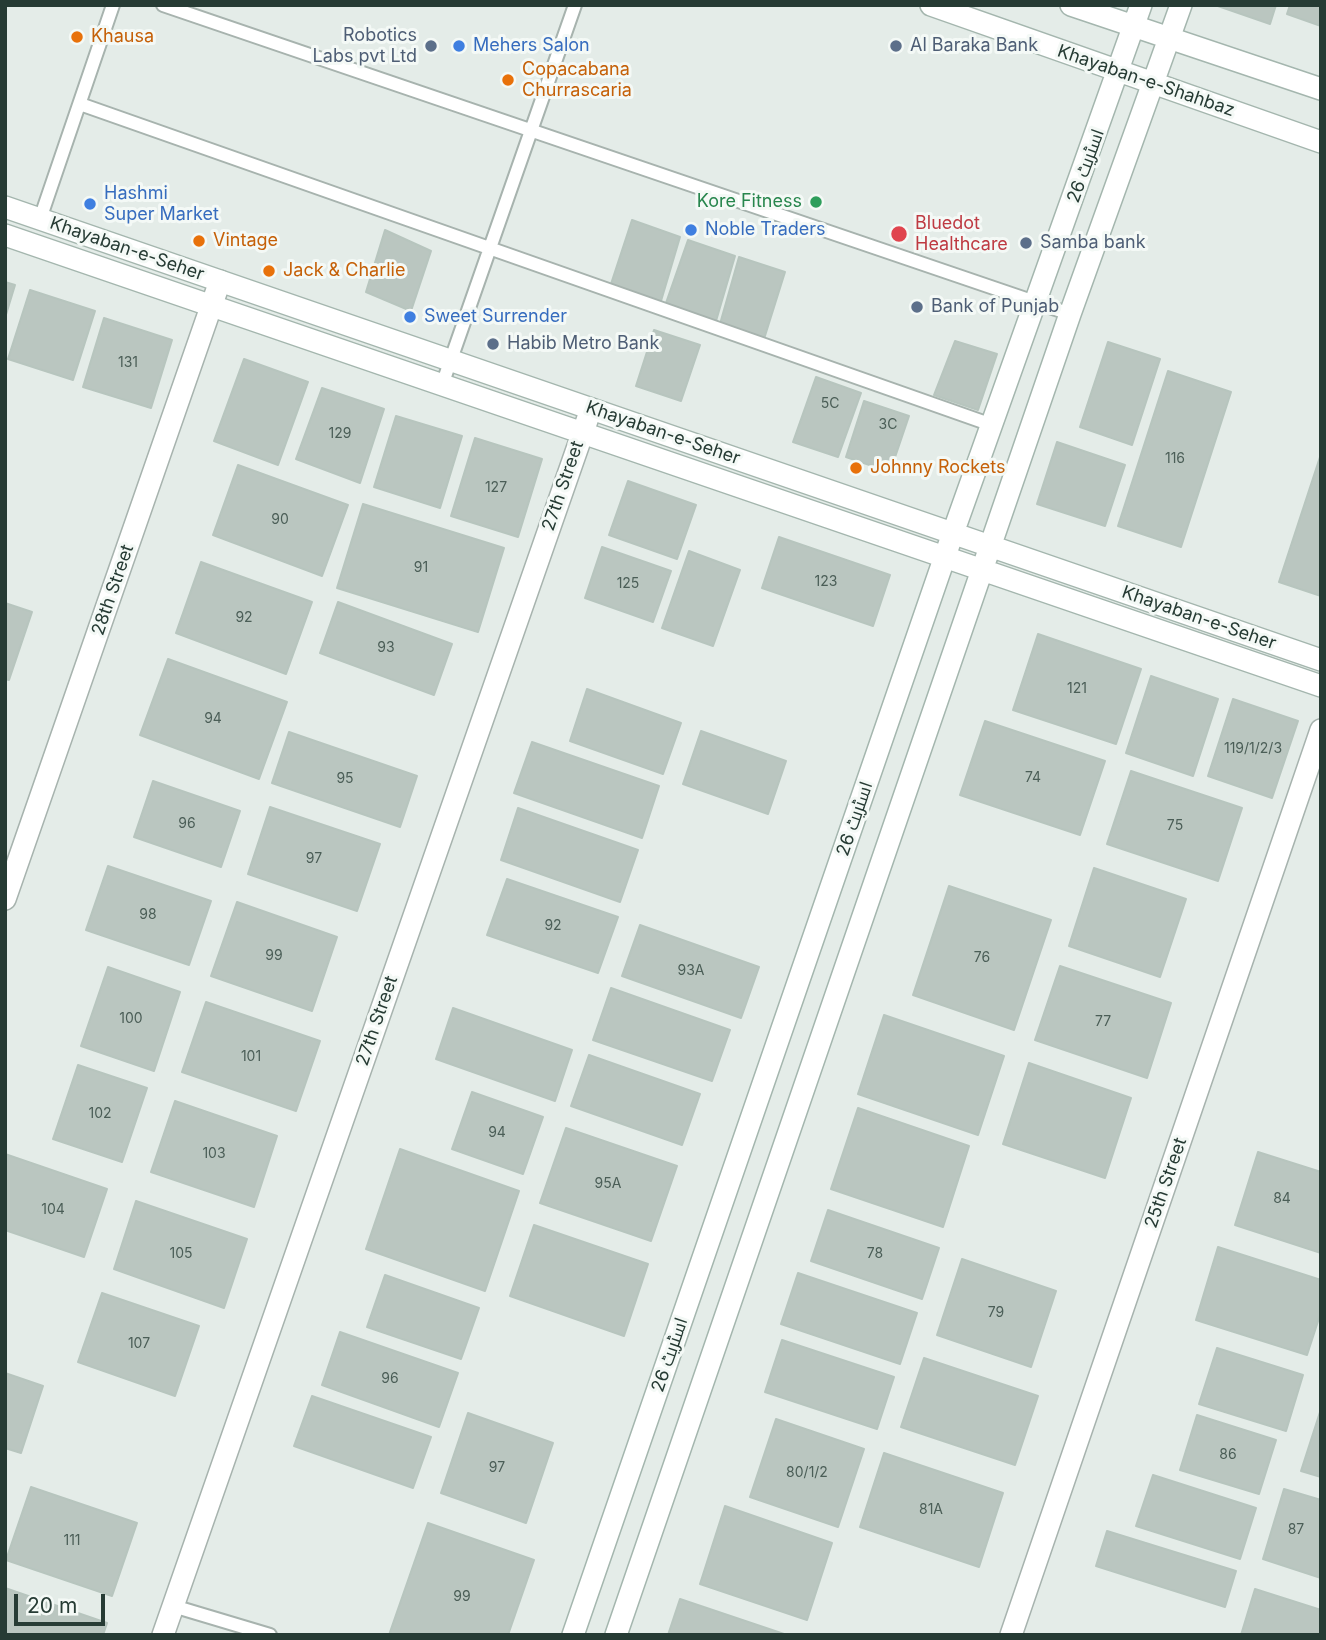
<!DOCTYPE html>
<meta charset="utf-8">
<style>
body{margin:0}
#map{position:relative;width:1326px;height:1640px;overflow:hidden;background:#e4ece8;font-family:Inter,sans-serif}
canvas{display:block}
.frame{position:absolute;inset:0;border:7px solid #263b34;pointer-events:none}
.scale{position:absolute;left:14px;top:1594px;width:91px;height:32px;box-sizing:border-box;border:4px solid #263b34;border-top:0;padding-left:9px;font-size:21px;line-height:24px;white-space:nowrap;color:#263b34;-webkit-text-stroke:5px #f4f9f6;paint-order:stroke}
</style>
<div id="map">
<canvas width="1326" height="1640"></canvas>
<div class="frame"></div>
<div class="scale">20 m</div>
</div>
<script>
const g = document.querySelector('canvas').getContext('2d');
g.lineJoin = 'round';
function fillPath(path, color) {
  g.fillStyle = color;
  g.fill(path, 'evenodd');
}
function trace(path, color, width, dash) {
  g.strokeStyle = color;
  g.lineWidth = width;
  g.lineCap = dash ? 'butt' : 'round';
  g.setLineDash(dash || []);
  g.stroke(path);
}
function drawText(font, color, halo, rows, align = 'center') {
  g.font = font + ' Inter,Cairo,sans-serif';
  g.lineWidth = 6;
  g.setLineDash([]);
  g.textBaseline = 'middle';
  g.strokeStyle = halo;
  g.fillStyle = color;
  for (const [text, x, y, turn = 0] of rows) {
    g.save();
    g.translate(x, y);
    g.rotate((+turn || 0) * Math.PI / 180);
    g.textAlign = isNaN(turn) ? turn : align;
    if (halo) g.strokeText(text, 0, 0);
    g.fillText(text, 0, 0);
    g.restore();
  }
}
const building = new Path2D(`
 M1215 5H1276L1270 24Z
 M1290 5H1321V26L1287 14Z
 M632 220 680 237 661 301 611 284Z
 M385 230 431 251 411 311 366 292Z
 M688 240 735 256 716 321 666 303Z
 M739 257 785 272 764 339 720 324Z
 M5 282 15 285 5 318Z
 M30 290 95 311 73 380 8 359Z
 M104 318 172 340 151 408 83 387Z
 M654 330 700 345 681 401 636 386Z
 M955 341 997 354 978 410 934 395Z
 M1108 342 1160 359 1132 445 1080 427Z
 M244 359 308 382 278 465 214 441Z
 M1168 371 1231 392 1181 547 1118 526Z
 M816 377 861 393 838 457 793 442Z
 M322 388 384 409 360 483 296 459Z
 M864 401 909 416 890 472 846 457Z
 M396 416 462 436 440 508 374 487Z
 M475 438 542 459 518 537 451 516Z
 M1057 442 1125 465 1105 526 1037 504Z
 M1321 454V596L1279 582Z
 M238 465 348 505 322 576 213 535Z
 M628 481 696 505 677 559 609 535Z
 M363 504 504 548 478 632 337 588Z
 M779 537 890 575 873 626 762 588Z
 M602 547 671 571 653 622 585 598Z
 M689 551 740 570 713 646 662 628Z
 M201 562 312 602 286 674 176 633Z
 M338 602 452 644 434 695 320 653Z
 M5 603 32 612 9 680 5 679Z
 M1038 634 1141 669 1116 744 1013 710Z
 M168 659 287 702 259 779 140 735Z
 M1151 676 1218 699 1193 776 1126 753Z
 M587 689 681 723 663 774 570 741Z
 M1233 699 1298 721 1272 798 1208 776Z
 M985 721 1105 761 1080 835 960 795Z
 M701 731 786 761 768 814 683 784Z
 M289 732 417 776 400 827 272 783Z
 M532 742 659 786 642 838 514 793Z
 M1131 771 1242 808 1218 881 1107 844Z
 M153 781 240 811 221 867 134 837Z
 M270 807 380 844 357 911 248 874Z
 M518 808 638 850 620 902 501 860Z
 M108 866 211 901 189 965 86 930Z
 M1094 868 1186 899 1160 977 1069 946Z
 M507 879 618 917 598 973 487 935Z
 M949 886 1051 920 1014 1030 913 995Z
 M237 902 337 937 312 1011 211 976Z
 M640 925 759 967 741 1018 622 976Z
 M1060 966 1171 1003 1147 1078 1035 1040Z
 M108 967 180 992 154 1071 81 1046Z
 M611 988 730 1030 712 1081 593 1040Z
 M206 1002 320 1041 296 1111 182 1072Z
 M453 1008 572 1050 555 1101 436 1059Z
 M884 1015 1004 1056 978 1135 858 1094Z
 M589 1055 700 1094 682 1145 571 1106Z
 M1029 1063 1131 1098 1105 1178 1003 1144Z
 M78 1065 147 1088 122 1162 53 1139Z
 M472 1092 543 1117 523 1174 452 1149Z
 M175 1101 277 1136 254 1207 151 1172Z
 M858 1108 969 1146 943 1227 831 1189Z
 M566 1128 677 1166 651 1241 540 1203Z
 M400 1149 519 1191 485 1291 366 1249Z
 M1258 1152 1321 1172V1253L1235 1225Z
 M5 1154 107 1189 84 1257 5 1230Z
 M136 1201 247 1239 224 1308 114 1269Z
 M828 1210 939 1248 922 1299 811 1261Z
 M534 1225 648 1264 624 1336 510 1296Z
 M1218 1247 1321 1280V1312L1307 1355 1196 1320Z
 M962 1259 1056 1291 1031 1367 937 1335Z
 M798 1273 917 1313 900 1364 781 1324Z
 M385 1275 479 1308 461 1359 367 1327Z
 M102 1293 199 1326 175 1396 78 1362Z
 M340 1332 458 1373 439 1427 322 1385Z
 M782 1340 894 1377 877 1429 765 1392Z
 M1217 1348 1303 1375 1286 1431 1199 1404Z
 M924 1358 1038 1396 1015 1465 901 1427Z
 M5 1373 43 1386 21 1453 5 1448Z
 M312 1396 431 1437 413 1488 294 1446Z
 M1321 1409V1477L1301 1471Z
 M468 1413 553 1443 526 1523 441 1493Z
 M1197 1415 1276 1440 1259 1494 1180 1470Z
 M776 1419 864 1449 838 1527 750 1497Z
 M884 1453 1003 1493 979 1567 860 1527Z
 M1153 1475 1256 1508 1240 1559 1136 1526Z
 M31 1487 137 1523 112 1596 6 1560Z
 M1284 1489 1321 1500V1578L1263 1559Z
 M725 1506 832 1543 807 1620 700 1584Z
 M428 1523 534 1560 508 1635H389Z
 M1107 1531 1236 1571 1225 1607 1096 1566Z
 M5 1588 107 1623 103 1635H5Z
 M1255 1589 1321 1610V1635H1241Z
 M680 1599 787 1635H668Z`);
const lane = new Path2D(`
 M163 5 1070 314
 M80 104 992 425
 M40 219 113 5
 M442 385 575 5
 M173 1606 270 1635`);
const street = new Path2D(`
 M5 899 220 281
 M163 1635 591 409
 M1011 1635 1321 730`);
const secondary = new Path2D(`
 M931 5 1321 142
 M1071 5 1321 89
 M5 207 1321 660
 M5 235 1321 686
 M573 1635 953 533 1141 5
 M616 1635 1070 314 1181 5`);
const markers = [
 [77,37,7,"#e8710a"],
 [431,46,7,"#5c6f8a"],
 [459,46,7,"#3f7fe0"],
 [896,46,7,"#5c6f8a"],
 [508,80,7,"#e8710a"],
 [816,202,7,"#2e9e5b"],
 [90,204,7,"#3f7fe0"],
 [691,230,7,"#3f7fe0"],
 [899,234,9,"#e0444e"],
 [199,241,7,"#e8710a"],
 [1026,243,7,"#5c6f8a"],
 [269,271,7,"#e8710a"],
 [917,307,7,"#5c6f8a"],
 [410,317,7,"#3f7fe0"],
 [493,344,7,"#5c6f8a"],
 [856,468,7,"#e8710a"]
];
const numberNames = [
 ["131",128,363],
 ["5C",830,404],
 ["3C",888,425],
 ["129",340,434],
 ["116",1175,459],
 ["127",496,488],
 ["90",280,520],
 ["91",421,568],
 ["123",826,582],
 ["125",628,584],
 ["92",244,618],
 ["93",386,648],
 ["121",1077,689],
 ["94",213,719],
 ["119/1/2/3",1253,749],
 ["74",1033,778],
 ["95",345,779],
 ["96",187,824],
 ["75",1175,826],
 ["97",314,859],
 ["98",148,915],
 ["92",553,926],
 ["99",274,956],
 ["76",982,958],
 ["93A",691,971],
 ["100",131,1019],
 ["77",1103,1022],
 ["101",251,1057],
 ["102",100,1114],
 ["94",497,1133],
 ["103",214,1154],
 ["95A",608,1184],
 ["84",1282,1199],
 ["104",53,1210],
 ["105",181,1254],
 ["78",875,1254],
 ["79",996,1313],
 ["107",139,1344],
 ["96",390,1379],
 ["86",1228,1455],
 ["97",497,1468],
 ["80/1/2",807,1473],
 ["81A",931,1510],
 ["87",1296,1530],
 ["111",72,1541],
 ["99",462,1597]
];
const serviceNames = [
 ["Robotics",417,36,"right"],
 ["Labs pvt Ltd",417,57,"right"],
 ["Al Baraka Bank",910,46],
 ["Samba bank",1040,243],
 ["Bank of Punjab",931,307],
 ["Habib Metro Bank",507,344]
];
const foodNames = [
 ["Khausa",91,37],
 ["Copacabana",522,70],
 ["Churrascaria",522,91],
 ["Vintage",213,241],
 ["Jack & Charlie",283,271],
 ["Johnny Rockets",870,468]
];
const shopNames = [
 ["Mehers Salon",473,46],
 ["Hashmi",104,194],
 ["Super Market",104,215],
 ["Noble Traders",705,230],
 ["Sweet Surrender",424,317]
];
const streetNames = [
 ["Khayaban-e-Shahbaz",1146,81,19],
 ["اسٹریٹ 26",1086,166,-70],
 ["Khayaban-e-Seher",127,249,19],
 ["Khayaban-e-Seher",663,433,19],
 ["27th Street",563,486,-71],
 ["28th Street",113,590,-71],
 ["Khayaban-e-Seher",1199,618,19],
 ["اسٹریٹ 26",855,819,-71],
 ["27th Street",377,1021,-71],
 ["25th Street",1166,1183,-71],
 ["اسٹریٹ 26",670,1355,-71]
];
const leisureNames = [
 ["Kore Fitness",802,202]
];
const healthNames = [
 ["Bluedot",915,224],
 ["Healthcare",915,245]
];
fillPath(building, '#bac6c0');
trace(building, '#b7c5be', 2);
trace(lane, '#a7b3ae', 16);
trace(street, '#a7b3ae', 24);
trace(secondary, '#a4b6ae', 24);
trace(lane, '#fff', 12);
trace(street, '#fff', 21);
trace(secondary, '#fff', 21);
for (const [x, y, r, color] of markers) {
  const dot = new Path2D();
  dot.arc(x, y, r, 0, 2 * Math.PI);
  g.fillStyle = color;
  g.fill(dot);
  trace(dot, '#f4f9f6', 2.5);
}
drawText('14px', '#4b5e57', null, numberNames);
drawText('18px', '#4e5e75', '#f4f9f6', serviceNames, 'left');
drawText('18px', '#c56008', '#f4f9f6', foodNames, 'left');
drawText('18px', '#366cbe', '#f4f9f6', shopNames, 'left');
drawText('18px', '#263b34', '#f4f9f6', streetNames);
drawText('18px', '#27864d', '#f4f9f6', leisureNames, 'right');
drawText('18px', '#be3a42', '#f4f9f6', healthNames, 'left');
</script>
